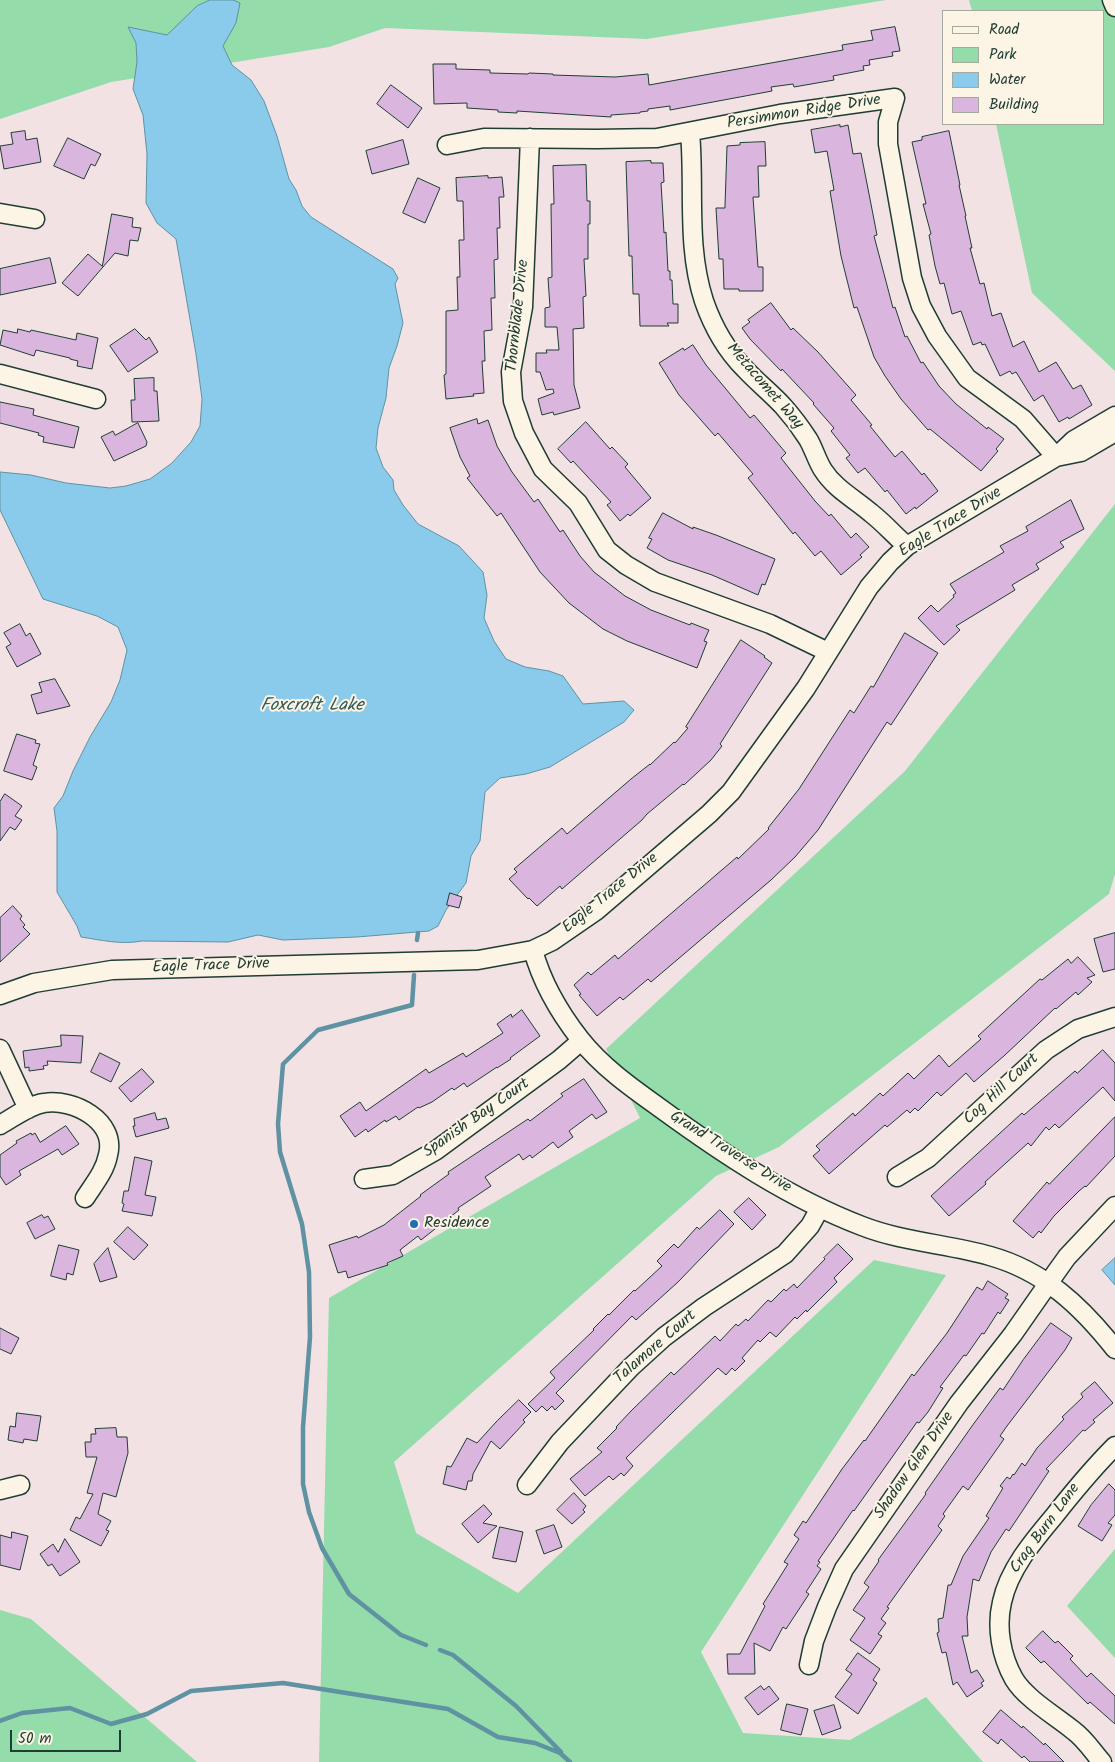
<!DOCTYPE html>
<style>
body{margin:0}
#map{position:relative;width:1115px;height:1762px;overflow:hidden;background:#f2e2e3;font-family:Kalam,sans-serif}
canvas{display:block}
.legend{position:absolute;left:942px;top:10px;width:162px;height:115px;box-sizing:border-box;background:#fcf5e5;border:1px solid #a4ab9e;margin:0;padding:6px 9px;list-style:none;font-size:15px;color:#1f3d34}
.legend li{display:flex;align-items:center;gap:10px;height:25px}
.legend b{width:25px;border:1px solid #a4ab9e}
.scale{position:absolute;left:10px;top:1730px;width:111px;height:22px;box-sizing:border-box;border:2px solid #1f3d34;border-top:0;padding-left:6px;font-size:15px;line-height:18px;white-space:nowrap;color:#1f3d34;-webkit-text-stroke:4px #fcf5e5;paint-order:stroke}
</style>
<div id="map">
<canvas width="1115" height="1762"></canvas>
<ul class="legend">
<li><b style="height:6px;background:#fcf5e5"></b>Road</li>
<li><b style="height:14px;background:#94dcaa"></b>Park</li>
<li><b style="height:14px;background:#8acbeb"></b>Water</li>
<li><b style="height:14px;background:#dab6df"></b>Building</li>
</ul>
<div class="scale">50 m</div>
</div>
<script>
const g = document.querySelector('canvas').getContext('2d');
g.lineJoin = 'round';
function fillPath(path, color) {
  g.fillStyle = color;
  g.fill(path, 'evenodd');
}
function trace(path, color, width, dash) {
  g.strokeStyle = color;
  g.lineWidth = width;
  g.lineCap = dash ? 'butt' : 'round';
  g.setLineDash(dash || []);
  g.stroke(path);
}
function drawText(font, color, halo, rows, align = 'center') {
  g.font = font + ' Kalam,sans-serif';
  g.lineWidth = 4;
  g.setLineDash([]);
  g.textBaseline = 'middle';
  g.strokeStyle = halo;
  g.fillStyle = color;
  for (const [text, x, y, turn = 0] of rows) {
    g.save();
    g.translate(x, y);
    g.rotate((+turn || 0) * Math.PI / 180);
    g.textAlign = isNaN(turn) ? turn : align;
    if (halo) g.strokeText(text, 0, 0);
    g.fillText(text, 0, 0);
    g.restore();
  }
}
const green = new Path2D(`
 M0 0H886L647 39 385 28 329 47 111 82 0 119Z
 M969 0H1115V371L1032 293 996 124H1104V11H972Z
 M1115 504V874L1109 894 779 1147 716 1176 394 1462 416 1533 518 1593 874 1260 946 1275 701 1652 743 1733 850 1740 926 1697 983 1762H319L329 1298 640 1118 606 1049 905 771Z
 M1115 1549V1658L1067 1606Z
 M0 1610 31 1619 197 1762H0Z`);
const water = new Path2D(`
 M210 0H233L240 3 236 23 223 46 232 65 251 80 264 101 277 136 289 179 296 190 302 206 311 217 393 269 398 278 395 284 403 323 397 346 389 368 386 398 378 428 376 448 383 467 393 480 394 490 403 505 418 524 459 546 483 572 487 595 484 618 494 641 506 659 525 667 549 671 563 676 583 704 624 701 634 710 624 722 550 767 526 774 500 778 485 792 480 841 471 856 466 883 446 910 438 926 429 931 357 937 283 940 258 935 228 942 142 941C121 945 101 940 81 937L77 926 57 892V831L54 808 63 796 73 771 90 737 111 702 120 680 127 650 118 627 97 616 43 599 0 510V472L31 475 66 483 110 488 126 486 150 479 172 463 191 442 200 426 202 399 196 354 176 239 157 223 146 203 147 154 143 115 133 89 137 62 136 43 128 27 167 35 197 6Z
 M1115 1258V1285L1102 1270Z`);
const stream = new Path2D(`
 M417 940 418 933
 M414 975 412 1005 318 1030 283 1064 278 1124 280 1152 302 1224 309 1272 310 1337 303 1427V1484L309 1512 322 1548 349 1594 401 1635 426 1645
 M440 1650 453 1655 516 1706 561 1752
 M0 1721 22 1713 70 1708 111 1724 147 1714 191 1691 283 1683 448 1709 498 1737 535 1743 560 1753 570 1762`);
const building = new Path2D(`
 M895 27 900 51 892 52 893 56 869 60 870 65 863 66 864 70 833 76 834 80 794 87 793 84 771 87 772 91 670 110V106L648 109V111L640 112V113L611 115V117L517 111V113L498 112V110L467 108V103L434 104 433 64H456V69L490 70V73L528 74 529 73 553 74V75L615 77 648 74 649 85 843 50 842 45 873 40 871 31Z
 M391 85 422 108 408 128 377 104Z
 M840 125V127L848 125 853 154 861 153 877 235 874 236 893 308 895 307 905 337 907 336 921 363 923 362 939 386 956 404 987 429 988 427 1004 439 996 449 998 451 981 471 930 429 928 430 901 399 885 376 874 357 857 307 854 308 841 256 830 191 834 190 827 151 815 153 811 130Z
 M25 131 26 140 37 138 41 162 4 169 0 146 13 144 11 133Z
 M949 131 960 185H959L966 216H965L972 248H970L980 284 984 283 992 316 1001 313 1013 347 1024 341 1039 372 1056 362 1073 389 1081 385 1092 405 1069 419 1068 417 1059 422 1043 395 1034 401 1016 372 1012 374 1010 371 1000 376 985 344 982 345 981 342 973 345 961 311 952 314 944 283 940 284 935 266 929 235 931 234 923 204H926L912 142 922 140V137Z
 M68 138 101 154 95 166 91 164 84 179 54 166Z
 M403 140 409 164 372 174 366 151Z
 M765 142 766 166H758L759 197H753L758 267H763V291H739V289H724L723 259H719L716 208H725V206L727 146 740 145V143Z
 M651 161V163H663L664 182 661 183 664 233 666 232 668 271H670V280H672L673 304H678V323H667L669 326H640L639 294H633L632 256H629L626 162Z
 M586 165 587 201H590V224H588V259H584L586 296 583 297 584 328 573 329 574 385 580 408 554 415 553 412 542 415 538 399 554 393 553 389 546 390 540 372H536V353H547L546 350H559L557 327H545V308L550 307 548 278 552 277 551 204H554L553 166Z
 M488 176V178L502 177 504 197H499L500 228H497L498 259 494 260 495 298H491L492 330 484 331 485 361H482L484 393 473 394 474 396 446 399 444 375 446 374V311L458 310 457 277H460L459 240H464L463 201H457L456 178Z
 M418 178 440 188 425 223 403 213Z
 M112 214 133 218 132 227 141 228 138 241 130 240 128 256 115 253 78 296 62 283 88 254 102 266Z
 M50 258 56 283 0 295V269Z
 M771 303 791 330 793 328 818 352 856 395 851 400 872 425 870 426 895 457 902 451 922 475 924 473 938 491 916 509 915 507 906 514 887 490 885 492 865 468 858 473 846 458 850 455 831 431 834 428 813 404 814 403 782 369 781 371 750 339 742 328 750 322 748 320Z
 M18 329 30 332 31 330 76 340 77 333 98 338 92 369 77 366 78 361 70 359V358L36 350 34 356 0 345 3 330 17 333Z
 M135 329 146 340 149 337 158 352 128 372 110 346Z
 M693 345 706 365 750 418 754 415 786 453 781 458 815 501 829 516 831 514 851 538 856 533 869 547 860 555 862 557 841 575 821 551 815 556 795 532 793 534 748 478 753 474 718 433 715 436 679 395 659 363 683 348 684 350Z
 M154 378V391H157L159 421 132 422 131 400H135L134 379Z
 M0 402 34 409 33 415 79 427 74 448 43 442 44 437 38 435 39 433 0 423Z
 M477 419 478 424 488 420 497 446 512 472 534 502 538 499 560 532 563 530 580 556 594 572 625 596 651 610 690 625 691 623 709 630 704 641 707 642 697 668 627 641 603 629 569 603 540 572 501 513 497 516 467 478 470 476 460 457 450 428Z
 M586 422 610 449 612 447 628 464 625 467 651 498 630 516 628 514 620 521 607 505 611 502 573 461 571 463 558 449Z
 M138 423 147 442 146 446 114 461 101 437 113 431 115 435Z
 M1071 500 1084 529 1060 542 1064 547 1036 564 1039 569 1012 585 1015 590 956 626 960 630 944 645 918 618 931 605 938 612 954 597 953 595 956 593 950 584 1004 552 1000 546 1028 531 1026 527Z
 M663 513 693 529V527L716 535 775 559 765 585 762 584 758 595 712 575 668 560 647 548 652 539 649 538Z
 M20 624 26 636 30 633 41 654 17 667 6 647 11 644 4 633Z
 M905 633 938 653 891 725 887 722 818 830 795 857 771 880 651 982 648 979 623 1000 620 997 597 1016 579 995 581 994 574 985 588 972 591 975 615 955 618 959 737 857 738 859 769 829 768 828 799 789 850 710 854 713 871 686 873 687Z
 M741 640 765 656 764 657 772 663 720 744 722 746 711 760 684 785 683 784 647 814 642 820 562 889 560 886 537 906 529 898 528 899 509 879 517 872 514 869 562 828 567 834 631 779 650 764V765L674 742 675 743 688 728 686 727Z
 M55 679 70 706 37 714 31 695 42 692 39 683Z
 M17 734 36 740 35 743 40 744 33 765 37 767 32 780 4 771Z
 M5 794 22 806 15 816 22 820 15 830 10 827 0 841V802Z
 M450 893 462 897 459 908 447 905Z
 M13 906 22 916 20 919 25 925 23 927 30 934 0 962V918Z
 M1115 933V969L1103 972 1094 939Z
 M1078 957 1095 975 1087 978 1092 982 1078 995 1076 992 1056 1009 1055 1008 1005 1055 974 1082 966 1073 941 1096 937 1092 918 1111 915 1108 910 1113 907 1110 887 1127 885 1125 829 1174 813 1156 820 1150 816 1146 853 1113 855 1116 880 1093 883 1096 908 1073 914 1079 939 1055 949 1067 981 1039 978 1036 1040 979 1042 980 1068 959 1071 963Z
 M522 1010 540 1036 510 1058 511 1059 497 1068V1067L467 1087 464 1083 454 1090 452 1088 432 1102 419 1108 418 1107 399 1120 396 1116 386 1122 385 1120 368 1132 366 1129 355 1137 340 1116 360 1102 366 1111 426 1069 429 1073 463 1053 466 1057 503 1033 497 1024 511 1014 512 1017Z
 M61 1035 83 1036 81 1063 47 1061 48 1065 43 1066 44 1069 29 1071V1067L25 1068 23 1051 61 1046Z
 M1103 1050 1115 1063V1101L1103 1087 1059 1128 1055 1124 1049 1130 1046 1127 1031 1146 1028 1143 985 1182 986 1184 949 1216 931 1196 1022 1113 1024 1115 1075 1071 1077 1073Z
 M100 1053 120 1063 111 1082 91 1072Z
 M142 1069 154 1082 131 1102 119 1088Z
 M584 1079 607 1112 596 1119 592 1114 569 1131 573 1137 558 1148 553 1142 532 1158 530 1155 523 1160 519 1154 485 1177 491 1186 458 1208 459 1210 421 1240 418 1236 400 1250 403 1256 387 1263 388 1265 348 1278 346 1271 338 1273 329 1245 357 1236 358 1238 384 1225 421 1196 420 1195 449 1174 448 1172 528 1119 530 1121 563 1096 561 1094Z
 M155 1113 157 1120 166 1118 169 1128 136 1137 133 1126H135L134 1119Z
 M1115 1117V1156L1086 1187 1085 1186 1079 1191 1054 1216 1041 1233 1039 1231 1033 1238 1013 1221 1047 1182 1049 1184Z
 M66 1126 79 1144 62 1155 58 1149 19 1171 21 1175 6 1185 0 1176V1155L17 1143 16 1141 31 1133 32 1135 35 1133 40 1142Z
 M135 1157 152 1161 145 1195 156 1197 152 1216 122 1211 124 1204 122 1203 124 1191H128Z
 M749 1198 766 1215 752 1230 734 1212Z
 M720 1210 734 1224 678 1282 636 1320 632 1316 556 1393 564 1401 555 1410 552 1406 547 1411 542 1406 536 1412 528 1404 555 1378 550 1372 594 1330 593 1329 608 1314 609 1315 634 1290 635 1291 662 1266 657 1261 674 1244 678 1248 697 1227 699 1229Z
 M42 1215 44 1218 48 1216 55 1229 35 1239 27 1223Z
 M128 1227 148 1245 134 1260 114 1242Z
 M838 1244 853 1259 834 1278 837 1282 807 1312 806 1310 797 1319 795 1317 776 1337 770 1332 760 1342 758 1340 742 1358 745 1361 735 1371 732 1368 726 1375 718 1368 626 1458 633 1466 624 1476 621 1473 613 1480 609 1476 585 1496 570 1479 602 1452 597 1448 617 1428 616 1427 631 1411 671 1372 674 1375 715 1336 720 1341 736 1324 738 1326 746 1319 748 1321 768 1300 771 1302 784 1289 786 1291 794 1284 797 1288 825 1259 824 1258Z
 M59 1245 79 1250 73 1275 67 1273 66 1280 51 1276Z
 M108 1248 117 1277 100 1282 94 1264Z
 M988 1281 1008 1294 1005 1298 1009 1300 1000 1314 998 1312 984 1334 982 1333 966 1356 964 1355 940 1387 943 1388 928 1412 919 1423 917 1422 854 1511 853 1510 818 1561 820 1562 817 1566 821 1569 806 1592 809 1594 786 1629 783 1627 770 1651 754 1643 755 1674H728L727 1654H740L765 1606 763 1604 788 1564 784 1562 799 1539 794 1535 803 1521 806 1523 842 1469 864 1440 865 1441 912 1374 914 1376 947 1333 977 1287 982 1290Z
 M1051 1323 1072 1338 1065 1350 1007 1426 1000 1436 1004 1439 968 1490 963 1486 943 1514 945 1516 938 1526 942 1530 887 1607 889 1608 881 1619 886 1623 878 1634 882 1636 870 1654 850 1640 865 1618 853 1610 869 1587 864 1583 879 1561 878 1560 926 1494 925 1493 972 1426 1000 1388 1003 1390 1023 1360Z
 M0 1328 19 1338 11 1354 0 1349Z
 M1095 1382 1113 1403 1093 1420 1095 1422 1085 1431 1083 1430 1046 1469 1049 1471 1009 1531 1006 1529 991 1552 979 1581 973 1579 967 1617 968 1636H962L971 1673 977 1670 984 1681 981 1683 983 1686 967 1697 957 1682 953 1685 946 1652 942 1653 937 1633 939 1632 938 1619 943 1618 948 1585H951L963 1556 989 1518 986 1516 1003 1488 1000 1486 1007 1477 1010 1479 1013 1474 1014 1475 1022 1463 1025 1466 1037 1448 1064 1419 1062 1417 1083 1397 1081 1394Z
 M519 1400 531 1412 523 1420 525 1422 500 1449 491 1441 473 1474 472 1481H468L466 1490 443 1484 447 1466 451 1467 467 1438 477 1443 497 1421Z
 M17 1413 41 1416 37 1441 24 1439 23 1443 8 1440 10 1426 15 1427Z
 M116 1428 117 1437H127L128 1453 116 1497 103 1493 98 1514 111 1521 106 1530 109 1531 101 1546 70 1530 76 1517 80 1519 93 1494 87 1493 97 1457H86L85 1442H91V1434H96L95 1429Z
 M1109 1484 1115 1490V1515L1108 1523 1112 1525 1102 1541 1078 1526 1091 1505Z
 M574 1493 586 1506 583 1510 585 1512 572 1524 557 1510Z
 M484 1505 492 1514 483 1523 497 1526 478 1543 462 1524Z
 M554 1525 562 1547 544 1554 536 1531Z
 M500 1527 523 1532 516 1562 493 1558Z
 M12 1532 28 1536 20 1570 0 1565V1535L11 1538Z
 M65 1539 80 1562 60 1576 52 1564 48 1566 40 1554 53 1544 58 1552Z
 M1043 1631 1055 1643 1058 1641 1073 1656 1070 1659 1087 1677 1091 1673 1115 1696V1724L1090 1702 1088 1704 1044 1661 1041 1663 1026 1648Z
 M858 1653 880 1669 873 1680 877 1683 858 1714 835 1697 852 1674 846 1670Z
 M761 1686 764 1690 769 1686 779 1699 758 1715 745 1698Z
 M787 1704 808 1709 801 1735 781 1730Z
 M834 1705 841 1728 822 1735 814 1711Z
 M1001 1710 1022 1728 1023 1726 1044 1745 1045 1743 1064 1762H1030L1024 1756 1022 1758 1001 1739 998 1744 983 1732Z`);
const street = new Path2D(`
 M1112 0 1115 7
 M690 132C695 189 686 246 704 301 713 327 726 350 745 369 757 382 771 393 783 406 792 416 801 428 808 439 814 449 817 461 823 470 835 489 855 499 871 513 884 523 895 536 907 546
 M530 138 523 307 511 372 513 401 524 433 543 469 578 503 607 550 626 565 655 582 770 624 828 652
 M447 145 484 138 597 139 657 138 780 114 895 98 888 122V144L912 278 921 306 937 336 967 378 1023 419 1056 457
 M0 213 35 219
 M0 374 96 399
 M1056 457 1081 452 1115 432
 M533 950C542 983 559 1012 580 1039 602 1067 632 1088 660 1108 723 1154 789 1198 862 1226 903 1242 948 1244 990 1256 1044 1271 1081 1306 1115 1349
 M0 995 34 983 112 970 478 960 533 950 552 941 597 910 709 814 731 792 806 688 869 587 890 562 907 546 1056 457 1074 440 1115 416
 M0 1049 28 1109
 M0 1125C13 1118 29 1105 44 1103 73 1098 117 1121 108 1155 105 1171 94 1184 85 1198
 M897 1177 928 1158 1046 1050 1078 1029 1115 1017
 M364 1179 393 1175 435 1151 559 1060 581 1041
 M527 1485 560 1442 631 1367 664 1337 704 1307 785 1254 810 1226 820 1208
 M0 1490 20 1485
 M809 1665 814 1641 827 1607 844 1569 959 1403 1013 1334 1057 1271 1067 1257 1115 1206
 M1102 1762C1093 1752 1085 1739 1074 1731 1056 1716 1026 1699 1014 1679 1001 1656 996 1627 1002 1602 1009 1569 1034 1540 1055 1515 1074 1491 1093 1468 1115 1446`);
const markers = [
 [414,1224,5,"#1f6fb2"]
];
const streetNames = [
 ["Persimmon Ridge Drive",804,113,-9],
 ["Thornblade Drive",519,316,-84],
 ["Metacomet Way",764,387,49],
 ["Eagle Trace Drive",951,523,-32],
 ["Eagle Trace Drive",611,894,-39],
 ["Eagle Trace Drive",211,967,-2],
 ["Cog Hill Court",1002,1090,-43],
 ["Spanish Bay Court",477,1119,-35],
 ["Grand Traverse Drive",730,1153,32],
 ["Talamore Court",656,1348,-41],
 ["Shadow Glen Drive",915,1466,-55],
 ["Crag Burn Lane",1046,1529,-54]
];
const poiNames = [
 ["Residence",424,1224]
];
const waterNames = [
 ["Foxcroft Lake",312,707]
];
fillPath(green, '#94dcaa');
fillPath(water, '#8acbeb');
trace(water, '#5f92a2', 1);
trace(stream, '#5f92a2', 4.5);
fillPath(building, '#dab6df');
trace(building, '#1f3d34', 1);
trace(street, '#1f3d34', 21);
trace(street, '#fcf5e5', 18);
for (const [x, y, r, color] of markers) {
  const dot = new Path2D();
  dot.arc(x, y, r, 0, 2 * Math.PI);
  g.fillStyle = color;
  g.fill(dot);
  trace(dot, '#fcf5e5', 2);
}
drawText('16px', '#1f3d34', '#fcf5e5', streetNames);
drawText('16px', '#1f3d34', '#fcf5e5', poiNames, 'left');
drawText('italic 18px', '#345959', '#fcf5e5', waterNames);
</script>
